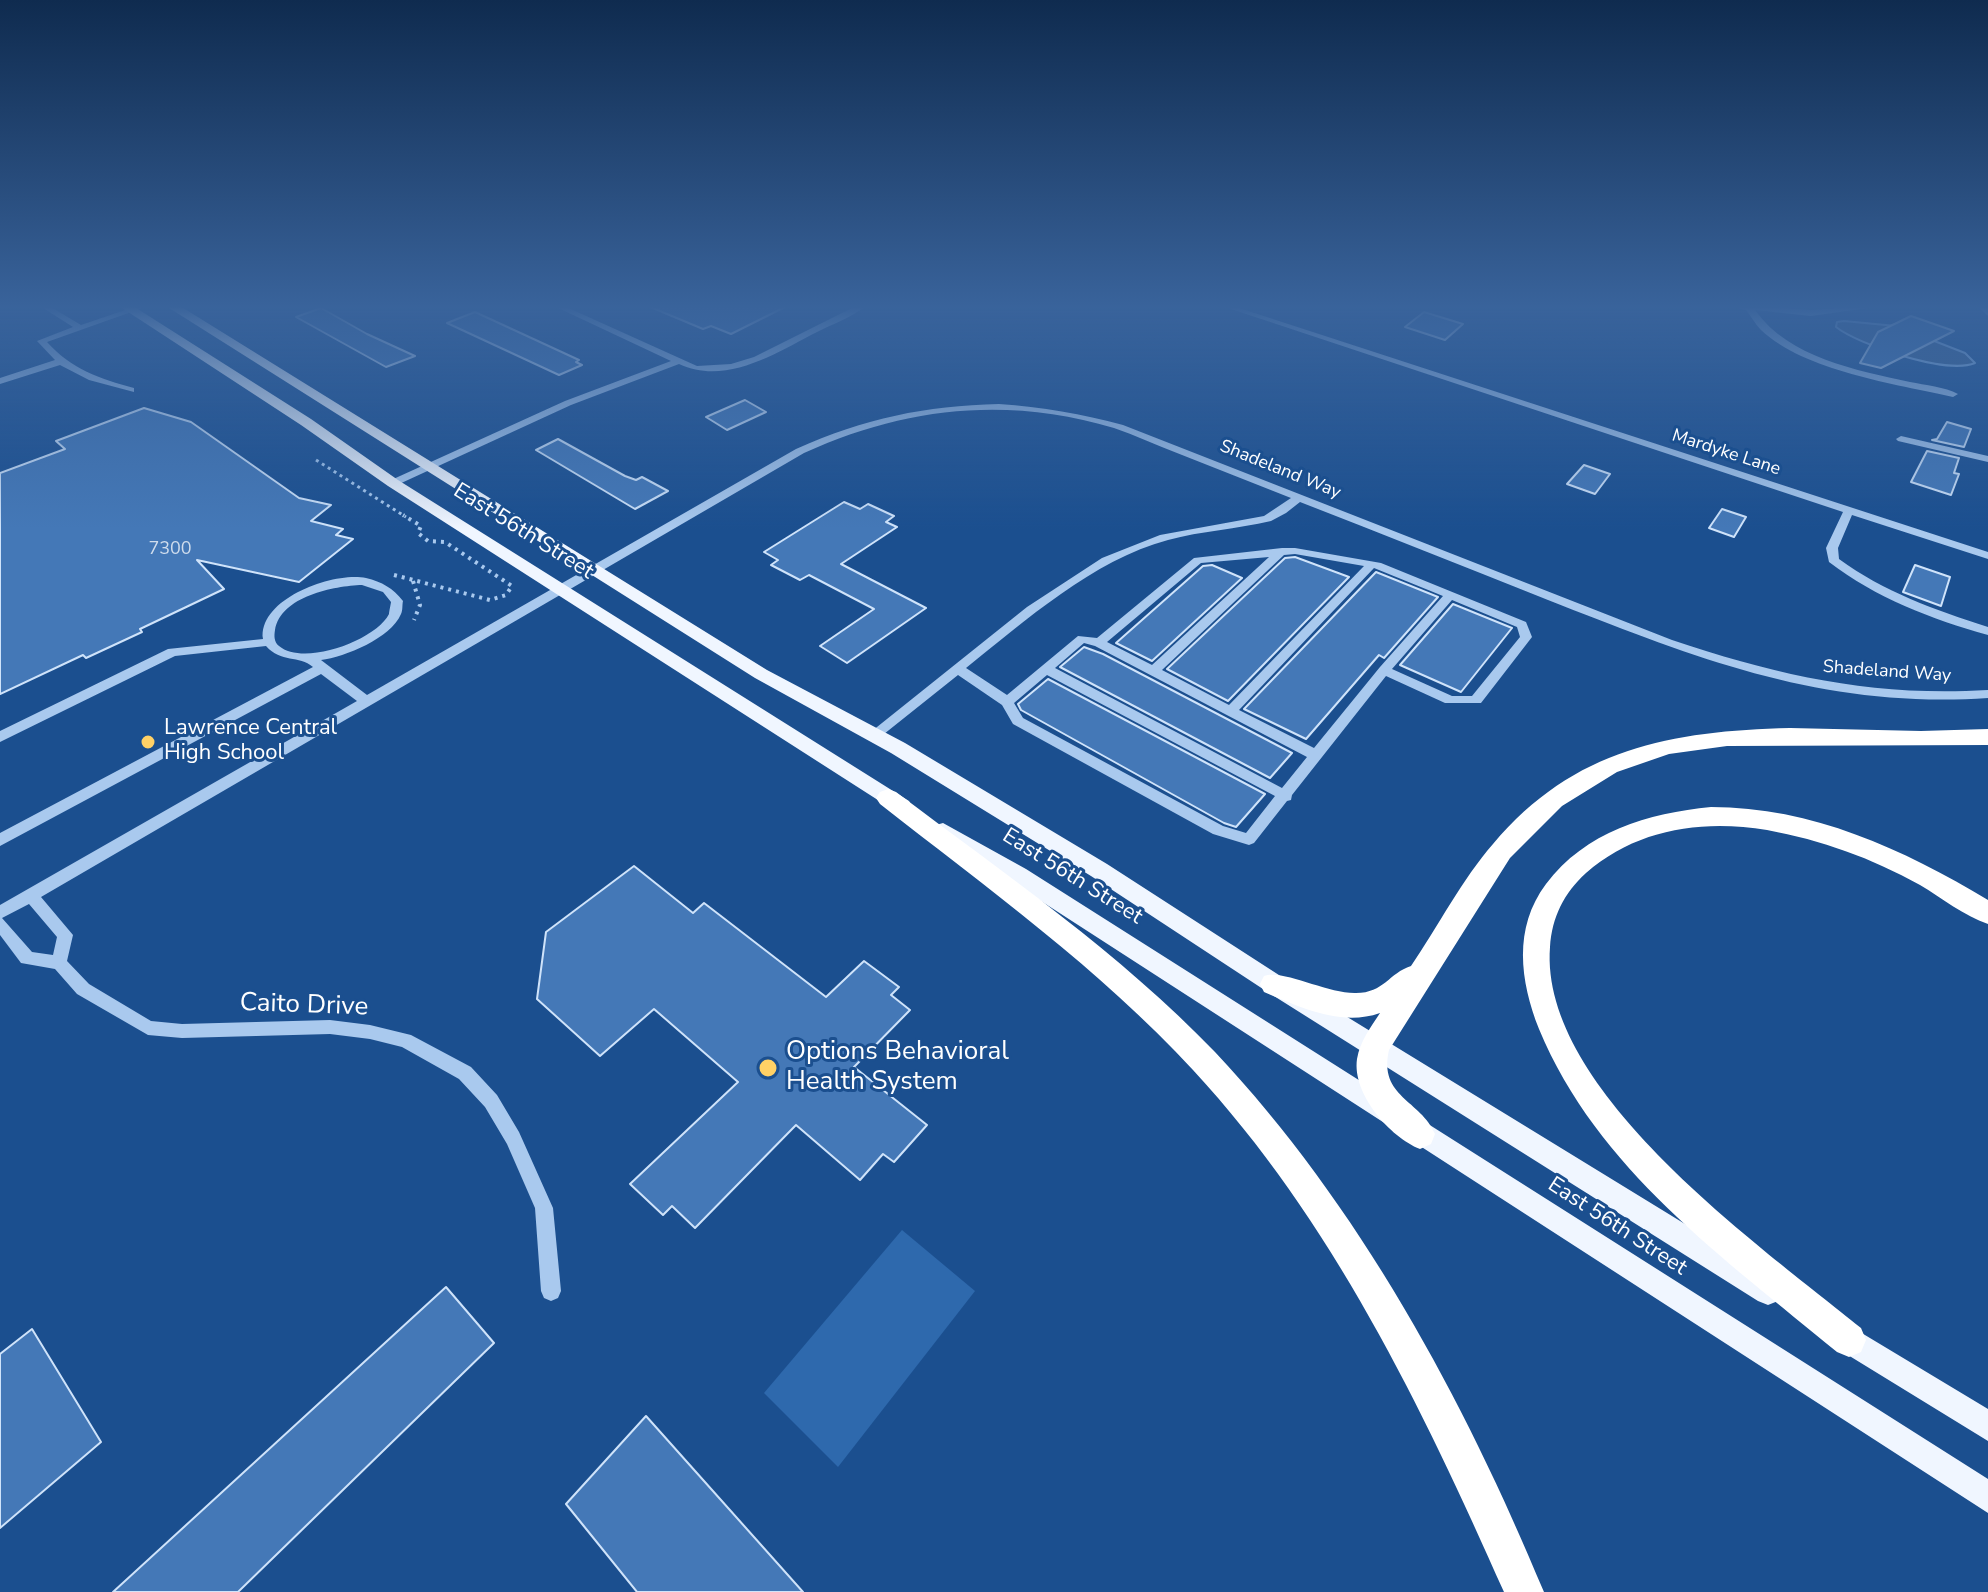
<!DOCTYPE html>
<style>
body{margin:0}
canvas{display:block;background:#1b4f8f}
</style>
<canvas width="1988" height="1592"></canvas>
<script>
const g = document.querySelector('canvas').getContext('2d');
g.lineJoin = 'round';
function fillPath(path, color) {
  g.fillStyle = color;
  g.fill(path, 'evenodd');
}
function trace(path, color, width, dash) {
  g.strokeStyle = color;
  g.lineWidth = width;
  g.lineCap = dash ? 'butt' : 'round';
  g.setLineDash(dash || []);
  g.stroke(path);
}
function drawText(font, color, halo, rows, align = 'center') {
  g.font = font + ' "Nunito Sans",sans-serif';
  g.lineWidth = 6;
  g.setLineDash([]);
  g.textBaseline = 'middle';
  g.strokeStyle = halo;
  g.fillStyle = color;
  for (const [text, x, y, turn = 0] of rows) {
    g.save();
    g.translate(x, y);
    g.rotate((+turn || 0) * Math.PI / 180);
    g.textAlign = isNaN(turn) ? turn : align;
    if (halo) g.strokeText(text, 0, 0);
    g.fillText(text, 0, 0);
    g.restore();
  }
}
const green = new Path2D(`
 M902 1230 975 1291 838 1467 764 1393Z`);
const water = new Path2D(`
 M1844 321 1896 326 1965 353 1975 363C1947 375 1859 345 1836 327L1837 322Z`);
const building = new Path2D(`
 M648 306H787L731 334 711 326 703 329Z
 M321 308 367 334 415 356 386 367 296 317Z
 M475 312 579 360 576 362 582 365 559 375 447 323Z
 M1424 312 1463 324 1445 340 1405 327Z
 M1911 316 1954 331 1881 368 1860 363 1878 332Z
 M745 400 766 412 727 430 706 417Z
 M144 408 191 422 299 498 331 505 311 521 343 529 336 535 353 539 299 582 197 560 224 589 140 629 142 632 86 658 83 655 0 694V473L65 449 56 441Z
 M1947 422 1971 429 1964 447 1932 440 1937 439Z
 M558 439 625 476 636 480 642 477 668 491 635 509 536 450Z
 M1927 451 1959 458 1954 473 1959 474 1951 495 1911 482Z
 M1584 465 1610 474 1595 494 1567 484Z
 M844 502 860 509 868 504 894 516 886 522 897 527 841 564 926 608 847 663 820 646 874 609 809 575 800 580 771 565 778 560 764 552Z
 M1722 509 1746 517 1734 537 1709 528Z
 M1295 557 1349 577 1228 701 1167 669 1285 558Z
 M1212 565 1242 578 1152 661 1116 643 1203 566Z
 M1915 565 1950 577 1941 606 1903 592Z
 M1376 572 1438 597 1384 658 1379 655 1306 739 1244 709Z
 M1453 604 1512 628 1461 692 1400 665Z
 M1084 647 1103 654 1292 753 1270 778 1060 667Z
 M1048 679 1265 794 1236 827 1224 823 1021 710 1018 704Z
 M634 866 693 913 704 903 826 997 864 961 899 987 891 995 910 1010 854 1067 927 1125 894 1162 883 1154 860 1180 796 1125 695 1228 672 1206 663 1215 630 1184 738 1082 654 1009 600 1056 537 999 546 932Z
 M446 1287 494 1343 238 1592H113Z
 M32 1329 101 1442 0 1528V1354Z
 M646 1416 803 1592H637L566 1504Z`);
const pathFar1 = new Path2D(`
 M316 460 406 517`);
const path = new Path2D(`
 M394 575 490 600 506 595 512 586 445 542 428 541 418 533 421 526 403 515
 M413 581 420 605 414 620`);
const minor = new Path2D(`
 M40 306H49L81 325 137 306H148L47 342C71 369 100 379 134 388V392L89 380 60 365 0 384V378L55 360 37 341 73 327Z
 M554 306H564L697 366 731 364 754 357 856 306H866C852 317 833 324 817 332 776 353 726 386 679 364L571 405 397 485H389V481L565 401 671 361Z
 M1222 306H1233L1988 552V559L1852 515 1838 548 1839 559C1884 592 1935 610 1988 627V635C1931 619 1876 598 1829 562L1826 548 1843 512Z
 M1729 306H1757L1811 310 1872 306 1868 308 1811 316 1755 310C1789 358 1856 370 1910 382 1925 385 1945 387 1958 394L1953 397C1896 384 1804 371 1761 330 1755 324 1751 316 1746 310Z
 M1977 306H1985L1988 308V316Z
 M999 404C1042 407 1082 414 1123 425L1672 640C1780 676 1873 697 1988 690V698C1823 709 1698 659 1548 600 1465 567 1383 534 1300 502L1286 513 1271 521C1237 529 1201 531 1168 540 1093 560 1025 621 966 668L1007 695 1078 636 1097 638 1194 558 1282 548H1295L1381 563 1526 622 1532 637 1481 703H1445L1386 676 1292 795 1291 800 1287 801 1254 843 1249 845 1213 834 1013 724 1002 705 958 675 879 738 874 740 867 735 1027 607 1102 558 1160 535 1264 516 1291 498C1253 483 1215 468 1177 453 1156 445 1135 435 1114 428 1007 396 905 407 804 453L41 897 73 935 67 961 89 984 151 1021 182 1024 330 1020 370 1025 411 1035 471 1067 497 1095 519 1132 553 1208 561 1291 558 1298 551 1301 544 1298 541 1291 535 1208 507 1144 485 1107 459 1079 402 1047 370 1039 330 1034 182 1038 148 1035 77 994 55 969 21 963 0 935V905L357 701 321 674 0 846V833L313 667C299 655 281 663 266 646L175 656 0 742V731L168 649 263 639C258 598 335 571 366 578 382 582 393 588 403 601 402 605 403 610 401 614 391 638 345 657 321 660L367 695 796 449C865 418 925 406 999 404ZM1295 554 1364 566 1229 705 1162 670 1284 555ZM1269 557 1152 665 1107 642 1201 563ZM1374 568 1443 596 1380 667 1314 748 1239 710ZM362 585 383 592 391 602C391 603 389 612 389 614 376 640 304 667 279 646 274 642 274 636 275 630 281 596 334 586 362 585ZM1452 600 1517 627 1520 637 1472 696H1452L1392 669ZM1084 643 1095 646 1307 757 1282 788 1055 668ZM1047 675 1275 796 1246 833 1223 826 1023 718 1014 703ZM29 904 57 937 53 955 32 952 2 918Z
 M1901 436 1988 456V462L1898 441 1896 439Z`);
const major = new Path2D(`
 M119 306H133L311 419 398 480 909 801 912 806 909 811H895L388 486 301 425Z
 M166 306H180L767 670 905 743 1107 864 1282 977 1778 1281 1782 1291 1778 1301 1768 1305 1758 1301 1266 991 1091 876 891 753 755 678Z
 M943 823 1026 869 1988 1479V1513L1010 881 936 837 933 831 936 825Z
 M1840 1320 1988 1409V1441L1830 1344 1826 1334 1830 1324Z`);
const highway = new Path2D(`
 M1790 728 1921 731 1988 729V745L1727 746 1669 754 1617 772 1562 806 1510 858 1389 1050C1378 1097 1421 1100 1435 1134L1431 1144 1420 1149C1390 1137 1352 1094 1357 1059 1360 1041 1371 1027 1380 1013 1341 1027 1300 1007 1264 992L1260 984 1264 976C1283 969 1328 994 1356 993 1384 993 1389 973 1411 966 1437 928 1463 878 1493 844 1574 748 1671 731 1790 728Z
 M888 789 896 792C1005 874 1120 953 1215 1052 1359 1205 1464 1399 1544 1592H1504C1422 1407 1332 1220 1193 1070 1100 969 987 888 880 804L876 798 880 792Z
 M1711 807C1812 807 1903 849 1988 900V924C1964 916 1942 898 1920 885 1871 858 1822 840 1767 830 1702 819 1636 829 1586 873 1564 893 1552 917 1550 947 1539 1091 1761 1246 1861 1328L1866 1340 1861 1352 1849 1357 1837 1352C1724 1258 1597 1169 1539 1029 1520 981 1513 928 1546 884 1585 832 1648 813 1711 807Z`);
const markers = [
 [148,742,8,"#ffd166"],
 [768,1068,10,"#ffd166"]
];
const farStreetnames = [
 ["Mardyke Lane",1726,453,18],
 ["Shadeland Way",1280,470,22],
 ["Shadeland Way",1887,672,4]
];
const numberNames = [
 ["7300",170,550]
];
const streetNames = [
 ["East 56th Street",523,532,32],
 ["East 56th Street",1072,877,32],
 ["East 56th Street",1617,1227,33]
];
const poiNames = [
 ["Lawrence Central",164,729],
 ["High School",164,754]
];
const nearStreetnames = [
 ["Caito Drive",304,1006,2]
];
const nearPoinames = [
 ["Options Behavioral",786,1053],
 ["Health System",786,1083]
];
fillPath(green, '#2e69ad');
fillPath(water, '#3c6290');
trace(water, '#9cc4f0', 2);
fillPath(building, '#4478b7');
trace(building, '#cfe3fa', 2);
trace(pathFar1, '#a9c9ee', 3, [3, 4]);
trace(path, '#a9c9ee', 4, [3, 5]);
fillPath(minor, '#a9c9ee');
fillPath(major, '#f0f6ff');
fillPath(highway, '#fff');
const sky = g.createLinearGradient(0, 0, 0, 529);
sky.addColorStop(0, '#0f2b4f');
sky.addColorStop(0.58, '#39639b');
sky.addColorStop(1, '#39639b00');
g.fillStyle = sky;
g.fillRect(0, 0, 1988, 529);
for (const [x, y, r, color] of markers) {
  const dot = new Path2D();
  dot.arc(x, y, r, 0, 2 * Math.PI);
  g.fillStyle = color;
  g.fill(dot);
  trace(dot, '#1b4f8f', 3);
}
drawText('18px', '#fff', '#1b4f8f', farStreetnames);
drawText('18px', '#d0dded', null, numberNames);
drawText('22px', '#fff', '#1b4f8f', streetNames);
drawText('22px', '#fff', '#1b4f8f', poiNames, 'left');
drawText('26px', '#fff', '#1b4f8f', nearStreetnames);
drawText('26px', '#fff', '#1b4f8f', nearPoinames, 'left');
</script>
